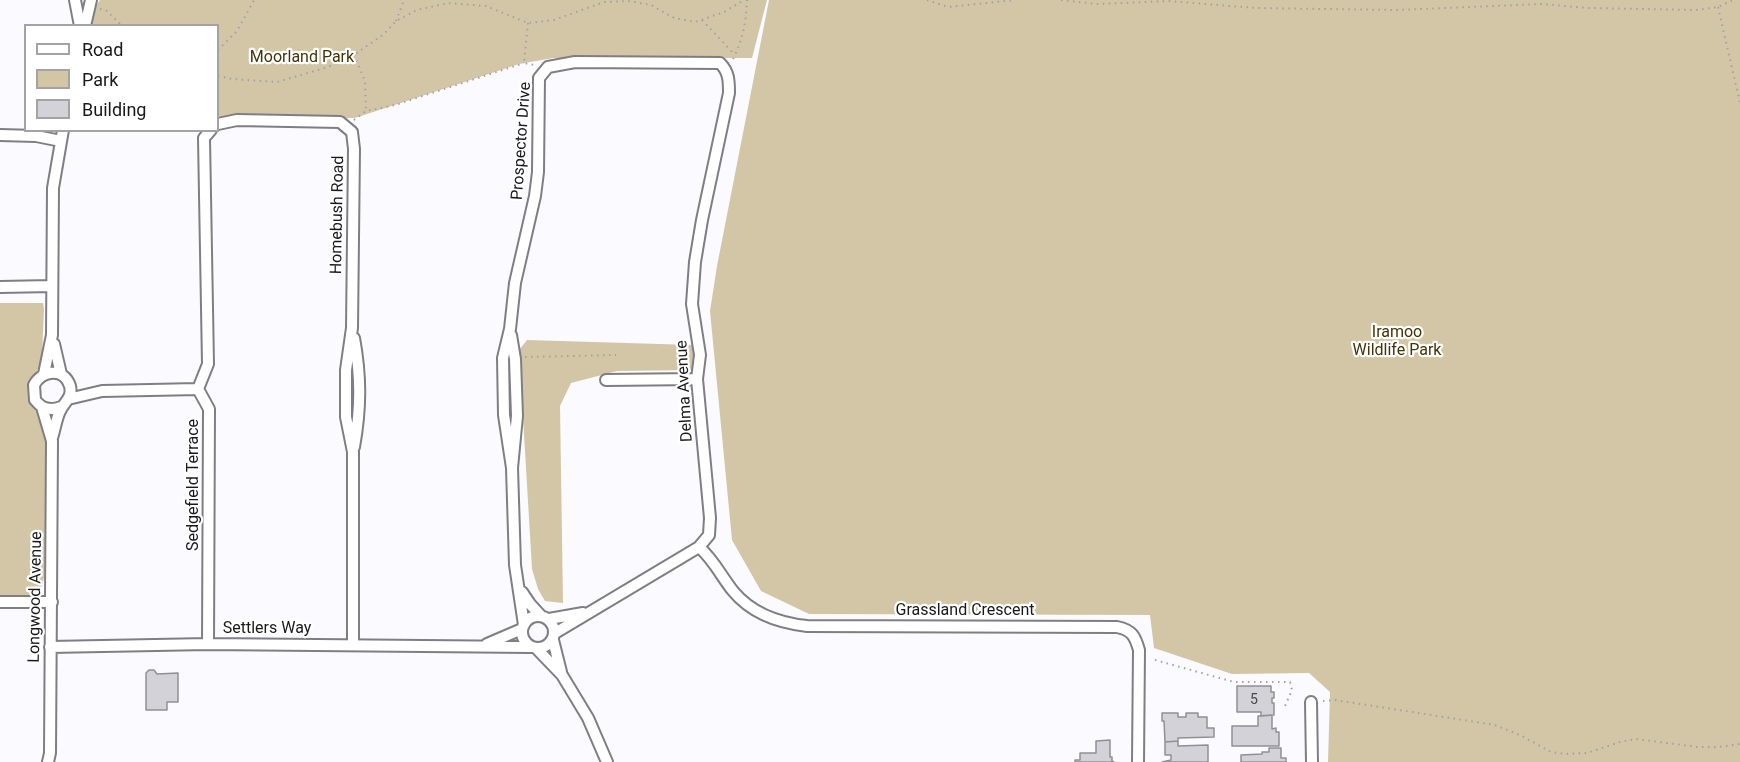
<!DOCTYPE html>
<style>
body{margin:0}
#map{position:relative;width:1740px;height:762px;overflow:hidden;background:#fbfafe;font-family:Roboto,sans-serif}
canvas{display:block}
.legend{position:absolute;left:24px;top:24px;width:195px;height:108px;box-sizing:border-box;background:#fff;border:2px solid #a3a3a4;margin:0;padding:8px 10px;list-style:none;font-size:18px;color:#19191b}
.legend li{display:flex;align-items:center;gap:12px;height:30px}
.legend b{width:30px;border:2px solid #a3a3a4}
</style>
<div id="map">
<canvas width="1740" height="762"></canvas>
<ul class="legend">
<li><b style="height:8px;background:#fff"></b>Road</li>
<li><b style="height:16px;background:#d3c6a6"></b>Park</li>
<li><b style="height:16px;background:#d3d2d8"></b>Building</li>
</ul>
</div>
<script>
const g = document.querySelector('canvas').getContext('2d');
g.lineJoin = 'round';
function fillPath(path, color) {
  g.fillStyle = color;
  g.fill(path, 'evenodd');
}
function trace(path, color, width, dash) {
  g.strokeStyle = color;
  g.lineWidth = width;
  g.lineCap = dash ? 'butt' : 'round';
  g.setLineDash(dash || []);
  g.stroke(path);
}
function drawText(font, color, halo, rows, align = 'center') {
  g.font = font + ' Roboto,sans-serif';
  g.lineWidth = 4.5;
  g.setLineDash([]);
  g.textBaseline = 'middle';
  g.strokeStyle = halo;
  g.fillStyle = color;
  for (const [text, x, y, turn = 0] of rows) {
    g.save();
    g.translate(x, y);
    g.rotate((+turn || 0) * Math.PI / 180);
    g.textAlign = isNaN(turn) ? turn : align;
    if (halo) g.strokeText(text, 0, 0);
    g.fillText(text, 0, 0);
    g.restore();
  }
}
const green = new Path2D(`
 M100 0H767L752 58H553L519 64 355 118 218 117V26H91L93 10Z
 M769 0H1740V762H1328L1330 692 1309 673 1232 674 1154 648 1150 615 809 614 761 591 732 540 710 311 717 266Z
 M0 303H43L44 309 42 356 38 369 30 384 29 392 30 398 42 421 45 438V574L41 589 31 595H0Z
 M527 340 693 345V370L617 371 571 383 560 406 563 603 545 601 538 589 532 569 519 350Z`);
const building = new Path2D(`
 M149 670H154L157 674 178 673V702H167V710H146V673Z
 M1237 686H1271V692H1274V698H1272V703H1274V715L1261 716V712H1237Z
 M1162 713H1178V717H1186V713H1198V717H1207V728H1214V737L1178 738V741L1165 742 1164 721H1162Z
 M1272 715V729L1276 728V732H1279V746H1232V726H1258V716Z
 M1110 740V757H1112V761L1114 762H1075V760H1080V753H1096V741Z
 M1178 741V746L1208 745V762H1162L1171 760V755H1165V742Z
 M1269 748H1281V758H1286V762H1241V755L1262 754V752H1269Z`);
const path = new Path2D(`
 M927 0 948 7 1015 0
 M1061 0 1097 4 1168 1 1256 8 1398 10 1542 4 1589 8 1696 10 1718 7 1733 0
 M1718 7 1740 103
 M100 9 107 11 122 26
 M702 20 735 55
 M396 21 404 0
 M528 23 524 63 534 65
 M218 50 237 31 254 0
 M354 55 365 81 366 110
 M733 59C743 39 746 22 747 0
 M218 76 232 79 277 82 328 67 354 55 384 34 396 21 417 10 448 3 486 6 528 23 554 20 604 2 628 1 651 5 674 18 695 22 724 12 744 0
 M354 120 366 111 395 105 524 63
 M525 357 616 355
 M1155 660 1234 682H1290L1292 690 1285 706
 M1323 701 1335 700 1495 725 1522 736 1551 752 1565 754 1587 753 1620 742 1636 739 1698 747H1718L1740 744`);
const minor = new Path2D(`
 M75 0 80 26
 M85 26 91 0
 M218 124 237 120 340 122 352 132 354 149 352 328 346 370V417L353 452V645
 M0 135 36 136 61 141
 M0 287 52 286
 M511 335 515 359 517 416 512 468 515 565 524 625
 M54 344 61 374
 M44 374 52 335 53 188 63 130
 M606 380 697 379
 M198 389 208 364 204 138 211 130
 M68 399 102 391 198 389 209 409 208 644
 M42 407 52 441 50 753 48 762
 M52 438C55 429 56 419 60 411 64 402 73 398 70 386 64 367 42 370 34 385L35 400C42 409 50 411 61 407
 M354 447C361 408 361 376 354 338
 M512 468 504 415 503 358 510 329 515 283 535 196 538 172 539 78 548 67 575 62 720 63C729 72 729 81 729 93L702 220 695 262 692 304 700 355 697 379 710 518 709 535 699 547 555 633
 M699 547C714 560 721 576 733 591 752 614 779 623 807 626L1117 627C1132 630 1135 636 1139 650L1138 762
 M522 592 530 604 541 616
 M0 602H52
 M522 632a16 16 0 1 1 32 0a16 16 0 1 1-32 0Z
 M549 619 583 613
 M553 640 561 672
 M487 644 522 629
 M50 647 208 644 531 647
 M536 648 562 675 588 718 607 762
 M1311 702 1312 762`);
const numberNames = [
 ["5",1254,700]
];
const parkNames = [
 ["Moorland Park",302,58],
 ["Iramoo",1397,333],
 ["Wildlife Park",1397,351]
];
const streetNames = [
 ["Prospector Drive",522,141,-86],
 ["Homebush Road",338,215,-89],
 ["Delma Avenue",685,391,-93],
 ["Sedgefield Terrace",194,485,-90],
 ["Longwood Avenue",36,597,-89],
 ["Grassland Crescent",965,611],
 ["Settlers Way",267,629]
];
fillPath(green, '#d3c6a6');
fillPath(building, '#d3d2d8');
trace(building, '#919097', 1.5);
trace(minor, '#7f7e84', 14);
trace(path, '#a2a1a4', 2, [1.5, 4.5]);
trace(minor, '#fff', 10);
drawText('14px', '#48474a', null, numberNames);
drawText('16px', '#433306', '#fff', parkNames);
drawText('16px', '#19191b', '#fff', streetNames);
</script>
